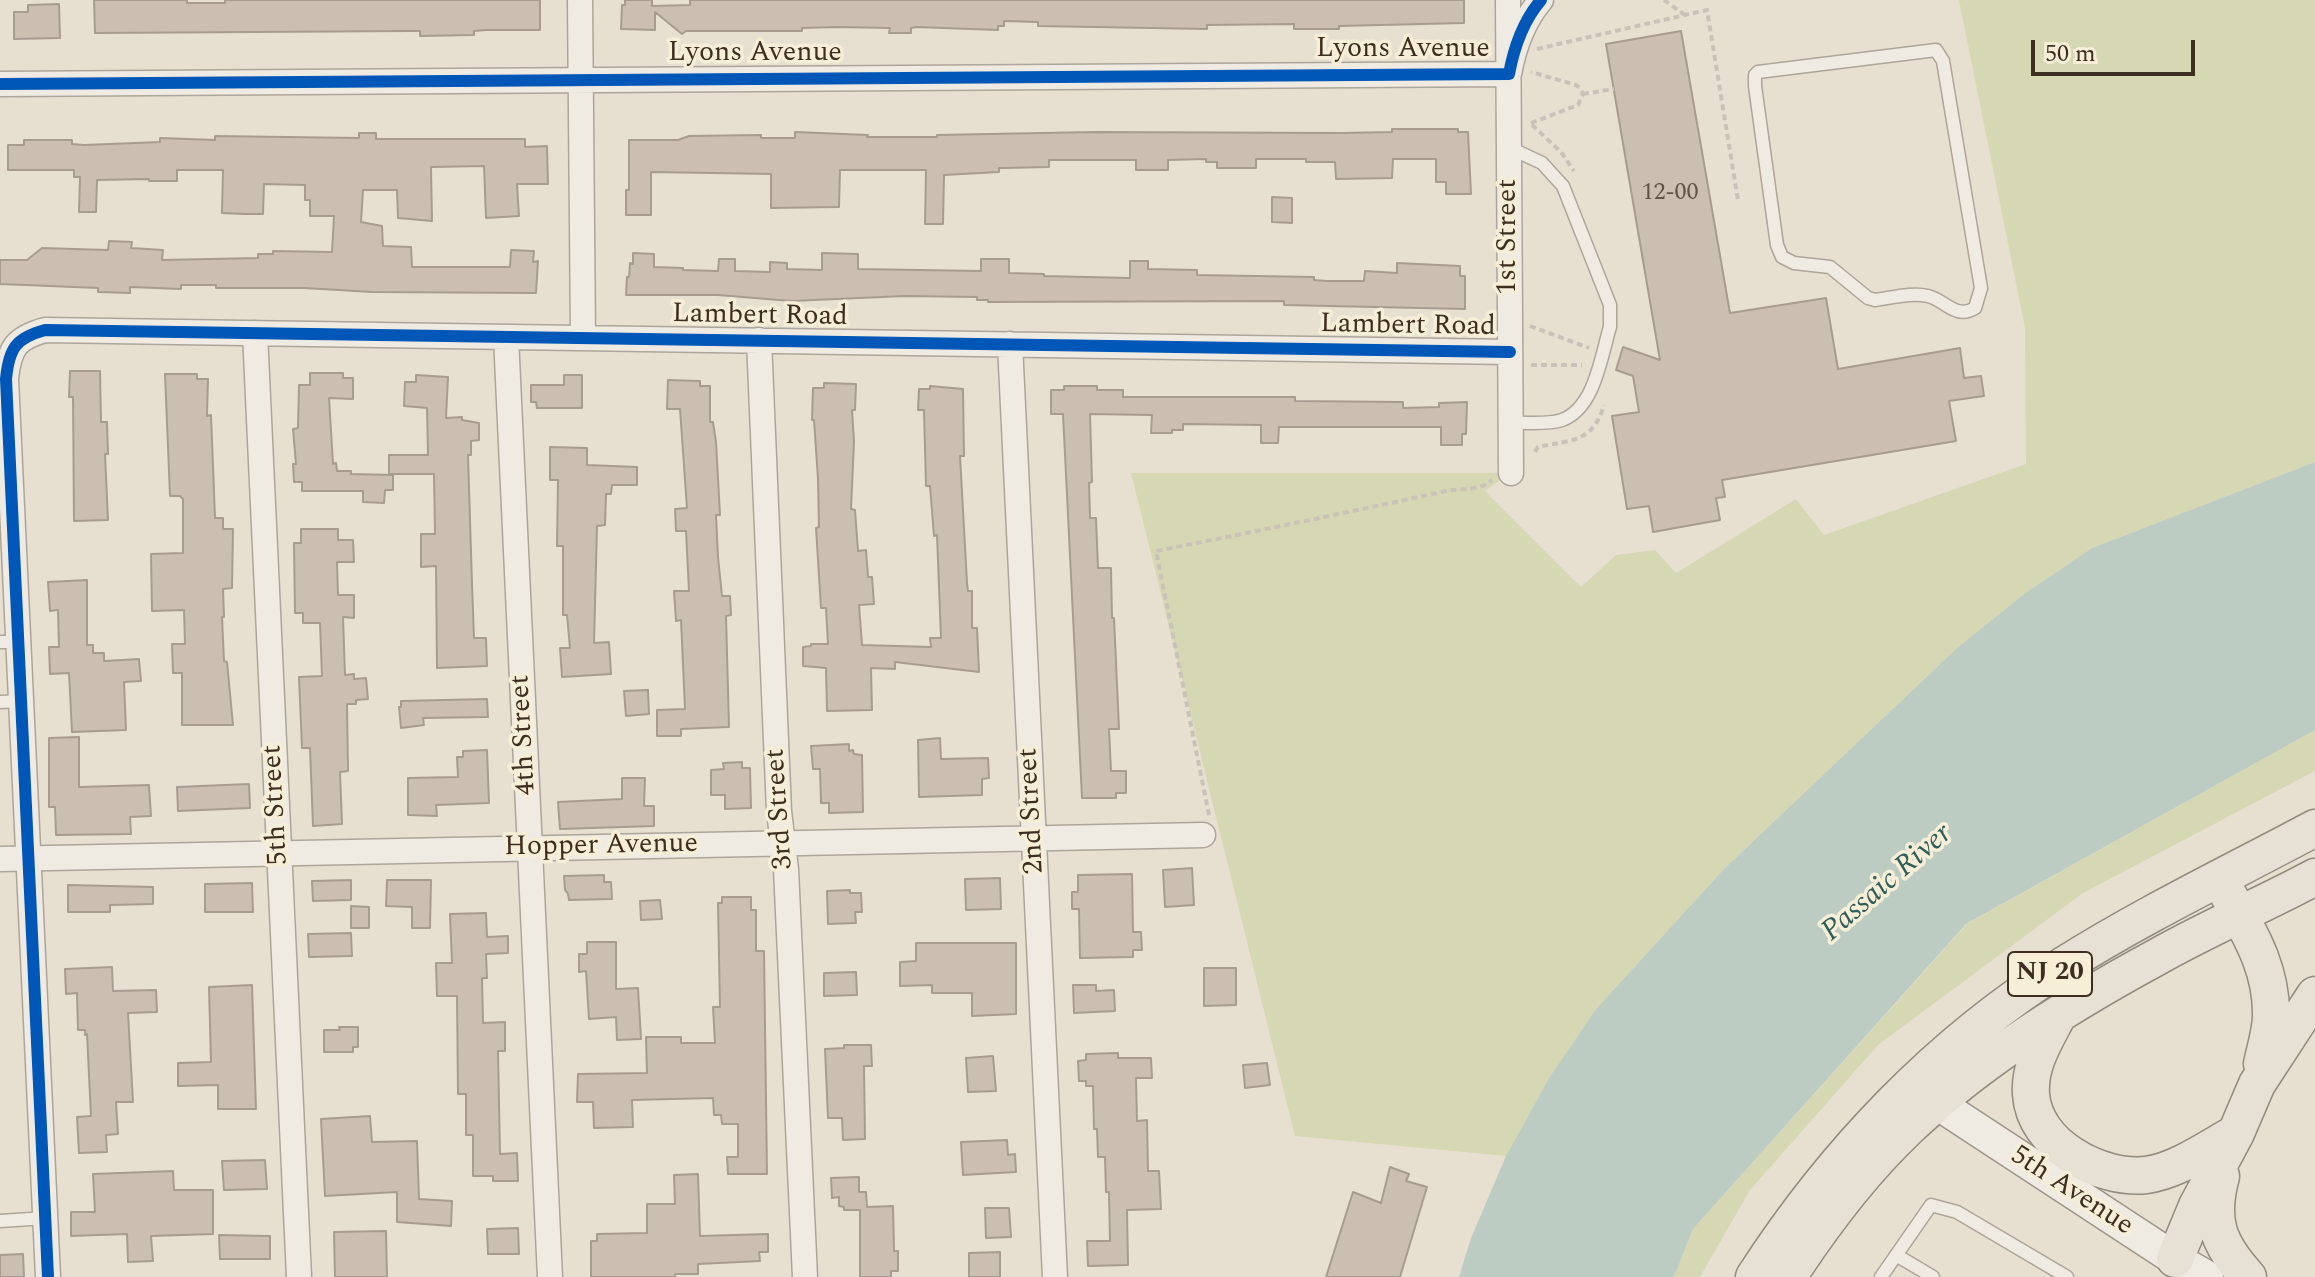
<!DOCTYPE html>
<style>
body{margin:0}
#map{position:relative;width:2315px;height:1277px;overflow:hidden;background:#e7e0d1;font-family:Spectral,serif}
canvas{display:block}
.scale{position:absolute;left:2031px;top:40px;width:164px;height:36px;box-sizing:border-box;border:4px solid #3d2e20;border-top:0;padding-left:10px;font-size:24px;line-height:28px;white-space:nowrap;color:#3d2e20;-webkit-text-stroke:6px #f7eed8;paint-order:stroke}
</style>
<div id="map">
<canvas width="2315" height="1277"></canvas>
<div class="scale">50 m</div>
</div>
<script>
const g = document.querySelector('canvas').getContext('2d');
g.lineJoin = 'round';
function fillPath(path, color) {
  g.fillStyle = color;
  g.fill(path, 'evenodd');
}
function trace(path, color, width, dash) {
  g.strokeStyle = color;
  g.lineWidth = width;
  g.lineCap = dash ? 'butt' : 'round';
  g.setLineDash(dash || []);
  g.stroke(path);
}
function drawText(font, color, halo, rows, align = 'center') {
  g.font = font + ' Spectral,serif';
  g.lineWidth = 7;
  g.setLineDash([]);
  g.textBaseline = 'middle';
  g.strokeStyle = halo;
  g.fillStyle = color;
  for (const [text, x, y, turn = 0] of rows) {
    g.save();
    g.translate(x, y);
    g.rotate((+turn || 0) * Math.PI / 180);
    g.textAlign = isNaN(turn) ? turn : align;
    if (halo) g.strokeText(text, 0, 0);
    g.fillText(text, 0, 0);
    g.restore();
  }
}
const green = new Path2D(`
 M1959 0H2315V462L2092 548 2024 594 1957 648 1724 869 1596 1009 1549 1078 1506 1156 1295 1136 1131 473H1511L1485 491 1581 587 1616 555 1655 550 1676 573 1796 499 1824 535 2026 464 2025 328Z
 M2315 730V771L2083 893 1878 1045 1750 1190 1700 1277H1674L1693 1229 1967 924Z`);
const water = new Path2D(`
 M2315 462V730L1966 924 1693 1229 1674 1277H1459L1471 1238 1506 1156 1549 1078 1596 1009 1724 869 1957 648 2024 594 2092 548Z`);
const building = new Path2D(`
 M94 0H187V3H225V0H540V30H486L474 31V35L420 36V31H410L95 33Z
 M625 0H652V6L690 5V0H1464V23L1339 26V29H1294V24L1207 25V29L1038 26V22L1004 21V26H998V30L916 27 911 28V33H889L890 28 837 27 802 28V31H686L682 34 655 12V30L621 29 622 5H625Z
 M59 4 60 38 14 39V12H28V5Z
 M1681 31 1730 313 1826 298 1838 369 1960 348 1964 378 1981 376 1984 396 1949 401 1956 441 1722 480 1725 497 1716 498 1720 520 1653 532 1649 506 1627 509 1612 416 1639 412 1633 376 1616 370 1623 347 1660 360 1606 44Z
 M1392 129H1458V132H1468L1471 194H1446V182H1436V159H1393L1392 178 1336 179 1335 162H1306V159H1256V168H1217V162H1206V159L1168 160V170H1136V160H1049V167L1004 168H999V172L944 175 943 224H925L926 170H840L839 207 771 208V174L651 172V215H626V190H629V140H678L689 136 761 135V138H795V132L868 135 867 137H937V135L1095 132 1341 133 1392 132Z
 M359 133H376V139H525V147L547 146 548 184H517L519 216 486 218 484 166 431 167 432 221 398 218 397 190H363L361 222 382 226 383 246 411 247 412 267H510L511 250 534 251 533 262 538 261 536 293 372 292 304 288H216V285H181V289L130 287V293L98 292V288L0 284V260H27L42 248 108 250 109 241 132 242 131 248 163 250 162 260 258 258V254H273V251L332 252 334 216H310V200H305V185L264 184 263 214H244L222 213 223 170H177V181H149V179L97 180 96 212H79L80 177H74V170H8V145H24V140H72V144L84 145 160 142V138L215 140V136L359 138Z
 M1272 197 1292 198V223L1272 222Z
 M633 253 654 254V267L683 268V270L718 271 719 259H735V271L770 272V262L787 263V269L822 270V253L858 254V269L981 271V259H1009V273L1044 274V276L1130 278V261H1148V269L1197 270V275L1314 277V280L1327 281H1364L1365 271 1397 273V263L1460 266V276H1465V309L1284 305V301L988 302V300H977V297L905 296 791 301 718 295H626L627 277H629L630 263 633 264Z
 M70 371H100L101 422H107L108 454H105L108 520 74 521 73 397H69Z
 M310 373H343V378H353V399L329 398 333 464 336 463 337 471H351V474L393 475V490H385L384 503 363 502V491H302V482H294L293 464H296L293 429 298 428 299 385H310Z
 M165 374H197V379H208L207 416 211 415 215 518H223V529H233L232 588 223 589 224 617H222L224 661 227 662 233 725H182V673H173L172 644H185L184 610 152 611 151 554 183 553V499L180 496H170Z
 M416 375 448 377 446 418 462 417V420L479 423V440L471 441V455H468L472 584 474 638H486L487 666 437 668 436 566 421 567V534H435L434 474H389V455H428L427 408 404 406 405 382H416Z
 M564 375H582V408H537L536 402H531V385H564Z
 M668 380 700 381V386H710V422H713L716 442 720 515H716L718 557 722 596H730L731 615 726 616 729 727 681 729V736H657V710L685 709 681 620 676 621 674 591H689L686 531H676L675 509 687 508 680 409H667Z
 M824 383 856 384 855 410H852L854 442 851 509 855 510 858 551 866 550 868 577H872L874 604 859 605 862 645 931 647 930 638H941L937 535 934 536 930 486H926L924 410H918L919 389H930V386L963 389 964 456H960L967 583 968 591H972V628H977L979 672 895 662V669L871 668 872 710 827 711 826 668 803 666V647L811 646V644H828L826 608H821L816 528 819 527 818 479 814 420H812L813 388H824Z
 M1064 386H1097V390H1123V397H1295V401L1403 402V408L1439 407V403L1467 402 1466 434H1462V445H1441V427H1279L1278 443H1261V425L1183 424V430H1172V433H1151L1152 415 1090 414 1092 482 1089 483 1090 518H1096L1098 568H1111L1112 618H1114L1119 729H1109L1111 771H1126V793H1116V798H1082L1063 414H1051V390H1064Z
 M550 447 587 448V465L637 467V485H612L611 494H606L605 525 597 526 594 643 609 642 611 674 562 677 560 648H570L567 615H563V546H557L558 480H550Z
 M301 529H338V540H353L354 562H337L338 595H354V618L343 617 345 675 354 674V679L366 678 368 699 356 700V704H347L348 771 340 772 342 824 313 826 310 748H302L299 677 322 676 320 623H303V613H295L294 543H301Z
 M87 580V645H93V653H104V661L139 659 141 681 124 682 126 730 72 732 69 673 50 674 49 647H59L58 610 50 611 48 582Z
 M648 690 649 714 626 716 624 691Z
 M487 699 488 717 423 718 424 725 401 728 399 707H401V701Z
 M79 737V787L149 785 151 816 130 817 131 834 56 835 55 807H49V738Z
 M940 738 941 759 988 758 989 778 982 779V795L919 797 918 740Z
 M849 744V751L853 750 854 754 862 755 863 812 829 813V803H821L820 769H813L811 746Z
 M487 750 489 803 436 805 437 816 408 815V778L458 777 457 757H463V751Z
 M742 762V768H750L751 808 725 809V795H711V770L724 769 723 763Z
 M622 778H645L644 806H654V826L560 829 558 802 622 799Z
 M249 784 250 808 178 811 177 787Z
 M1192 868 1194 905 1165 907 1163 870Z
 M1132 874 1133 932H1141L1142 950H1133V957L1080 958 1079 909H1072V892H1078V875Z
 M604 875V882H611L612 899 569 900 568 894 565 890 564 876Z
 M1000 878 1001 909 966 910 965 879Z
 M351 880V900L313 901 312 881Z
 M387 880H431L430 928H412V907L386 906Z
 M252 883 253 912H205V884Z
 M68 885 153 887V904L110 905V912H68Z
 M850 890V893H861L862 912H855L856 923 828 924 827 891Z
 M722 897H751V910H756V951H764L767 1174H728L727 1157H738V1124H722L721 1115H714L713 1098 632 1100 633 1127 594 1128 593 1102H577L578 1074 647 1073 646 1037H681V1043H715L713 1007H720L718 903H722Z
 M660 900 662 919 641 920 640 901Z
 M351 906 369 907V928H351Z
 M486 913 487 937 508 936V953L486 954 487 978H482L483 1023 505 1022V1051H498L500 1154 517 1153 518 1181H493V1176H473V1135H466V1094H458L457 996H437L436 963H452L450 914Z
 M351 933 352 956 309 957 308 934Z
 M587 942H616V989L638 988 641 1039 617 1040 616 1017 589 1019 586 971 579 972V954H587Z
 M916 943H1016V1014L972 1016V993H932V985L900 986V962L916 961Z
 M112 967 113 991 156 990 157 1012 128 1013 133 1102H116L118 1134 106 1135 107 1152 79 1153 77 1117 91 1116 87 1034 85 1035V1030H78L77 993 66 994 65 969Z
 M1204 968H1236V1005L1204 1006Z
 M856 972 857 995 824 996V973Z
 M252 985 256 1109H218V1085L178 1086V1063L211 1062 209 987Z
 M1073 985H1096V991L1114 990 1115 1011 1074 1013Z
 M339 1027H358V1047H353V1052H324V1030H340Z
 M844 1045H871L872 1066H864L865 1139 843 1140 842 1118H828L825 1049 844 1048Z
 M1118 1053V1058H1151L1152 1078H1136L1137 1121 1147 1120 1148 1171H1159L1161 1209 1127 1210 1128 1265 1088 1266 1087 1241H1110L1109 1192H1106L1105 1157H1098L1097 1129H1094L1093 1086H1086V1081H1079L1078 1061 1086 1060V1054Z
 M993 1056 996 1091 968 1092 966 1058Z
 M1267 1063 1270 1085 1245 1088 1243 1065Z
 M370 1116 372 1142 417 1141 419 1199 452 1201 451 1226 397 1222V1192L325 1196 321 1119Z
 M1007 1140 1008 1155 1015 1154 1016 1172 963 1175 961 1142Z
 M265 1160 267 1189 224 1190 222 1161Z
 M1390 1167 1409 1174 1406 1181 1427 1187 1400 1277H1326L1353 1192 1381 1203Z
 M173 1171 174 1190H213V1234L151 1236 153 1261 128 1262 127 1234 71 1236V1212H95L93 1174Z
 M698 1174 700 1236 768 1234V1252H759L760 1261 698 1264V1274H675V1277H591V1241H597V1234L647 1233V1204H675L674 1175Z
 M859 1177V1192H866L867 1207 893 1206 894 1251H898V1271H891V1277H860V1210H844V1207L839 1206V1197L832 1198 831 1178Z
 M985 1208H1009L1011 1237 986 1238Z
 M518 1228 519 1254H488L487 1229Z
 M386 1231 387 1277H335L334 1232Z
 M219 1235 270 1236V1259H220Z
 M1000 1252V1277H969V1253Z
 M23 1254 24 1277H0V1255Z`);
const path = new Path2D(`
 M1664 0 1685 15
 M1537 49 1707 10 1738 200
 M1583 94 1614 89
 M1531 123 1578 105 1583 94 1580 88 1576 85 1531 72
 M1532 125 1561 152 1574 171
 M1530 326 1589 348
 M1531 365H1582
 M1535 452 1538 447C1570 440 1593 443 1604 405
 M1209 815 1156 551C1253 532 1350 512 1446 491 1463 488 1480 491 1492 480`);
const service = new Path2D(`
 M1936 50 1943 61 1981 288 1975 308C1956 320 1945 300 1928 296 1912 292 1891 298 1875 300L1868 298 1830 267 1794 263 1782 257 1777 245 1755 86V75L1758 72Z
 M1510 148 1542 163 1563 186 1610 305V327C1601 356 1595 408 1562 420 1547 425 1527 422 1511 423
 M0 642H18
 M0 702 21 701
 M0 1221 46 1218
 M1896 1255 1933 1277
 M1881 1277 1931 1205 1957 1212 2067 1277`);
const minor = new Path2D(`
 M580 0 583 338
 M1508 0 1511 473
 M0 84 1509 74C1514 47 1523 21 1541 0
 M255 333 299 1277
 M506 337 550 1277
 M759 340 779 811 786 869 805 1277
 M1010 344 1055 1277
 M0 859 1203 835
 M48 1277 6 379C9 348 16 338 45 330L1510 352`);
const secondary = new Path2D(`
 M1937 1103 2175 1259 2207 1277`);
const primary = new Path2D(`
 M2228 894C2250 934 2272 969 2271 1016 2271 1031 2265 1049 2262 1064
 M2056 1019C2044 1042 2029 1066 2031 1094 2034 1145 2100 1180 2146 1175 2177 1171 2209 1148 2236 1133
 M2221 1176C2209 1221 2218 1244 2248 1277
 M2175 1259 2197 1206 2236 1133 2257 1084 2315 995
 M1754 1277C1834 1153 1939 1043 2064 965 2145 914 2231 873 2315 828
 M1788 1277C1822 1225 1861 1173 1906 1130 1978 1061 2070 1004 2157 957 2208 928 2263 905 2315 877`);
const cycleway = new Path2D(`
 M0 84 1509 74C1514 47 1523 21 1541 0
 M48 1277 6 379C9 348 16 338 45 330L1510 352`);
const numberNames = [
 ["12-00",1670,194]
];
const shields = [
 [2050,974,84]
];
const shieldNames = [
 ["NJ 20",2050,974]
];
const streetNames = [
 ["Lyons Avenue",1403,51],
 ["Lyons Avenue",755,55],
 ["1st Street",1510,237,-90],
 ["Lambert Road",760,317,1],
 ["Lambert Road",1408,327,1],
 ["4th Street",525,735,-93],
 ["5th Street",277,805,-93],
 ["3rd Street",781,809,-94],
 ["2nd Street",1033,811,-93],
 ["Hopper Avenue",601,847,-1],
 ["5th Avenue",2071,1192,33]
];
const waterNames = [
 ["Passaic River",1888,884,-41]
];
fillPath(green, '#d6d7b3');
fillPath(water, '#bcccc2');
fillPath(building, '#cbbfb2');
trace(building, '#a89c90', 2);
trace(service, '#ada599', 15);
trace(minor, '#ada599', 27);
trace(secondary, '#9c958a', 35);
trace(primary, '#928b80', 39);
trace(path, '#c8c2b9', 4, [6, 4]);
trace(service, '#efebe3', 12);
trace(minor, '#efebe3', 24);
trace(secondary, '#efebe3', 32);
trace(primary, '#e6e1d4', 36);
trace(cycleway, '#0057b8', 12);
drawText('24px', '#605244', null, numberNames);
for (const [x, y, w] of shields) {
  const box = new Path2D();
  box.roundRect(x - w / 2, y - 22, w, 44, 6);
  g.fillStyle = '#f7eed8';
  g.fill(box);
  trace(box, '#3d2e20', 2);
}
drawText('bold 26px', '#3d2e20', null, shieldNames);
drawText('28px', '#3d2e20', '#f7eed8', streetNames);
drawText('italic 30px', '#2f5d5a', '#f7eed8', waterNames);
</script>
